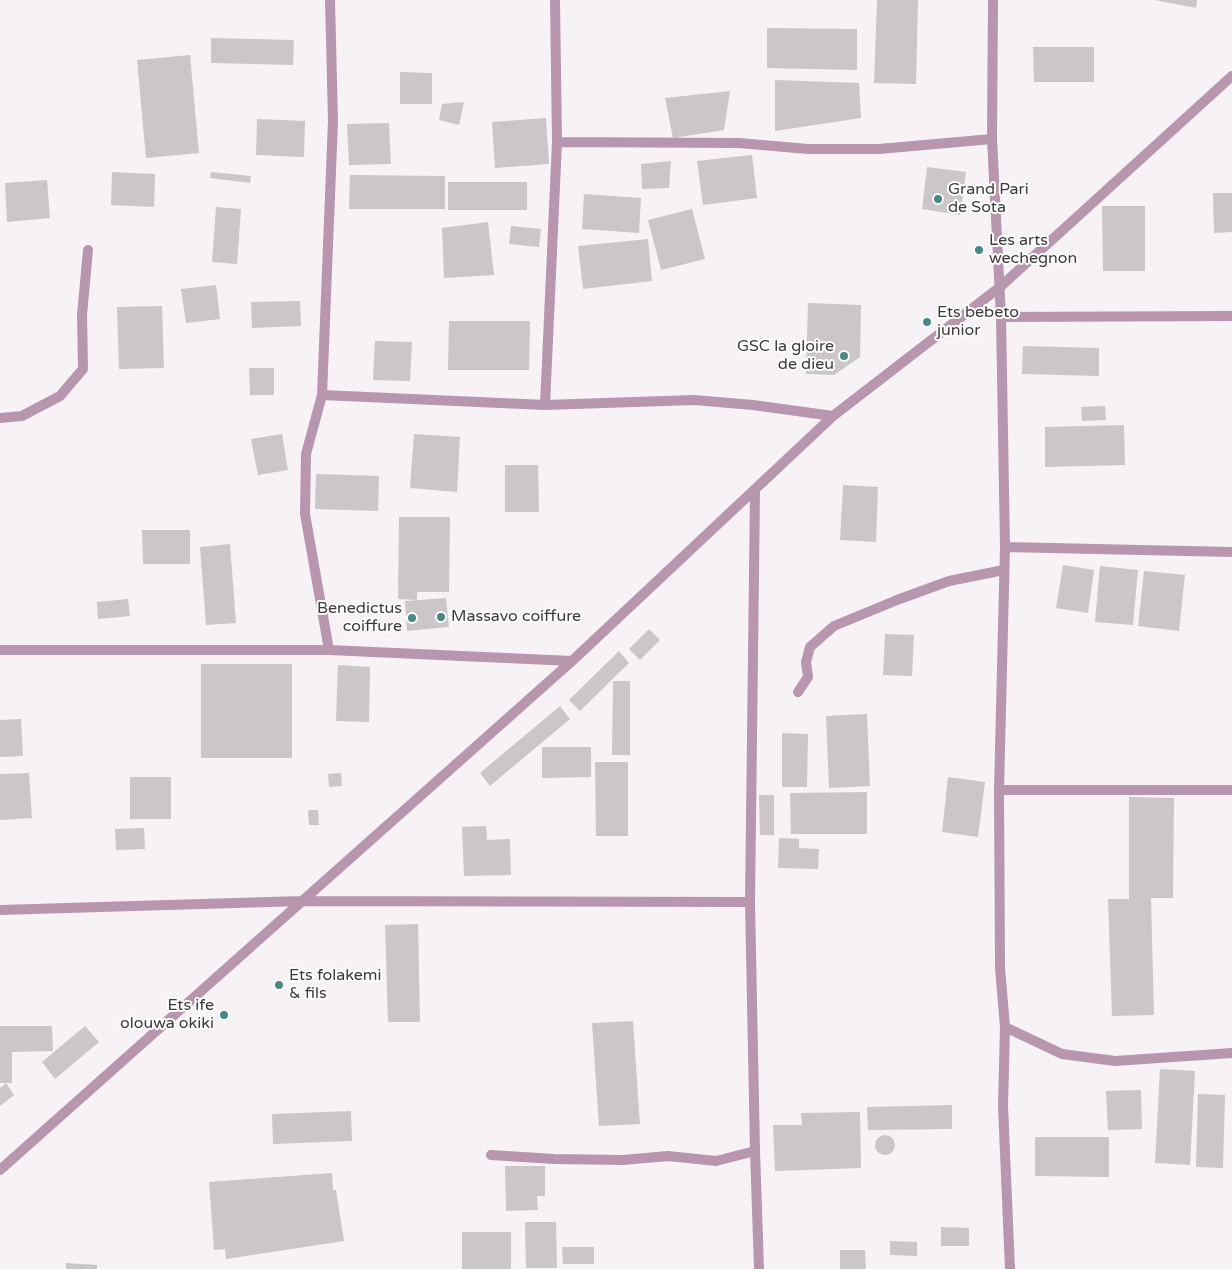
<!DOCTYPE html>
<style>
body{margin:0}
canvas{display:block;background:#f6f2f5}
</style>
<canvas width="1232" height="1269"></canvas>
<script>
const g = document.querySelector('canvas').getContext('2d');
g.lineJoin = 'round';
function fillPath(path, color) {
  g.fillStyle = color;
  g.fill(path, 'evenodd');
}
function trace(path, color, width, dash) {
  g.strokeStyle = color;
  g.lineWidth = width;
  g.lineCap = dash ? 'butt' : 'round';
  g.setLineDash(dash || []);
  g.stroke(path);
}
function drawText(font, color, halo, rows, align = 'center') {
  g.font = font + ' "Varela Round",sans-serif';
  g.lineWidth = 4;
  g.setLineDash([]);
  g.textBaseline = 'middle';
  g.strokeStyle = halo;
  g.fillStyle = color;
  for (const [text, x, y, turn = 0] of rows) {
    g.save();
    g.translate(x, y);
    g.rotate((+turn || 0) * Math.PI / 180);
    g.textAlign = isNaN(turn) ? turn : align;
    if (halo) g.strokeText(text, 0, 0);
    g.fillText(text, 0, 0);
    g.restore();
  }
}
const building = new Path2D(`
 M877 0H918L916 84 874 83Z
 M1155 0H1197L1196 8Z
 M767 28 857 29V70L767 68Z
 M211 38 294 40 293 65 211 63Z
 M1033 47H1094V82H1034Z
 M190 55 199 153 146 158 137 60Z
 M400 72 432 73V104H400Z
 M775 80 859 83 861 118 775 131Z
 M730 91 724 130 673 138 665 98Z
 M464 102 459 125 439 120 442 104Z
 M546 118 549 164 495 168 492 122Z
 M257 119 305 121 304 157 256 155Z
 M389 123 391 164 349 165 347 124Z
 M752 155 757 198 703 205 697 161Z
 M671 161 669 188 642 189 641 164Z
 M927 167 966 172 960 215 922 209Z
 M112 172 155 174 154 207 111 205Z
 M211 172 251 176 250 183 210 178Z
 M350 175 445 176V209H349Z
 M47 180 50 218 7 222 5 183Z
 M448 182H527V210H448Z
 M1213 193H1232V232L1214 233Z
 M584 194 641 198 639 233 582 229Z
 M1102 206H1145V271H1103Z
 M216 207 241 209 237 264 212 262Z
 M692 209 705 259 661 270 648 220Z
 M488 222 494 275 444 278 442 228Z
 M511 226 541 229 539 247 509 244Z
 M648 239 652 281 583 289 578 246Z
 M216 285 220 319 186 323 181 289Z
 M300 301 301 326 252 328 251 302Z
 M808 303 861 305 860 357 834 375 806 374Z
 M162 306 164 368 119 369 117 307Z
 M449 321H530L529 370H448Z
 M375 341 412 342 410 381 373 380Z
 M1023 346 1099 348V376L1022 374Z
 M249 368H274V395H250Z
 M1105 406 1106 420 1082 421 1081 407Z
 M1124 425 1125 465 1045 467V427Z
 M282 434 288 470 258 475 251 439Z
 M414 434 460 437 457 492 410 488Z
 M505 465H538L539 512H505Z
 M316 474 379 476 378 511 315 509Z
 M843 485 878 487 876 542 840 540Z
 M399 517H450L449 592H417V600L398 599Z
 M142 530H190V564H143Z
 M230 544 236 623 206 625 200 547Z
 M1063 565 1094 570 1088 613 1056 608Z
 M1100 566 1138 570 1133 625 1095 622Z
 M1144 571 1185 575 1179 631 1138 626Z
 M446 598 449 627 407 631 405 601Z
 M128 599 130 616 98 619 97 602Z
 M649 629 660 640 640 660 629 649Z
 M885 634 914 635 912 676 883 675Z
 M619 651 629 663 580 711 569 700Z
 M201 664H292V758H201Z
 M338 665 370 667 369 722 336 721Z
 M613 681H630V755H612Z
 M560 706 570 719 490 786 480 773Z
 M867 714 870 786 829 788 826 716Z
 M21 719 23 756 0 757V720Z
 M782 733 808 734 807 787H782Z
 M542 747H591V777L542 778Z
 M595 762H628V836H596Z
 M29 773 32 818 0 820V774Z
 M341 773 342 786 329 787 328 774Z
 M130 777H171V819H130Z
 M948 777 985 782 978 837 942 832Z
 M867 792V834H791L790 793Z
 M759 795H774V835H760Z
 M1129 797 1174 798 1173 898H1151L1154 1015 1112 1016 1108 899H1129Z
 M308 810H318L319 825H309Z
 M486 826 487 840 510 839 511 875 464 876 462 827Z
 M144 828 145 849 116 850 115 829Z
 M779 838 799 839V848L819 849 818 869 778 868Z
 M418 924 420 1022H388L385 925Z
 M633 1021 640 1124 599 1126 592 1023Z
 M0 1026H52L53 1051 12 1052V1083H0Z
 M85 1026 99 1042 55 1079 42 1062Z
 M1160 1069 1195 1071 1190 1165 1155 1163Z
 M6 1083 14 1095 0 1106V1088Z
 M1141 1090 1142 1129 1108 1130 1106 1091Z
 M1198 1094 1225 1095 1223 1168 1196 1167Z
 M952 1105V1129L868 1130 867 1107Z
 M351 1111 352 1141 273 1144 272 1114Z
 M860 1112 861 1168 775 1171 773 1125H802L801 1113Z
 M875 1145a10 10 0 1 1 20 0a10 10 0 1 1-20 0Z
 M1035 1137H1109V1177L1035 1176Z
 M505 1166H545V1196H537L538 1210 506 1211Z
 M332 1173 333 1190H336L344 1241 226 1259 225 1249 214 1250 209 1182Z
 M525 1222H556L557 1268H526Z
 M941 1227 969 1228V1246H941Z
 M462 1232H511V1269H462Z
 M890 1241 917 1242V1256L890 1255Z
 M562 1247H594V1264H563Z
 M840 1250H865L866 1269H840Z
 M66 1263 97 1265V1269H66Z`);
const street = new Path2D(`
 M555 0 557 142 545 405 694 400 753 405 833 416
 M992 139 1001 317 1005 547 999 790 1000 968 1005 1027 1062 1054 1115 1061 1232 1053
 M557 142 739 143 808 149H879L992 139 993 0
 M1001 317 1232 316
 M322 395 545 405
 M0 418 22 416 60 396 83 369 82 315 88 250
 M755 490 750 902 755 1151 759 1269
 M1005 547 1232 552
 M0 650H329L572 661
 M329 650 305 514 306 454 322 395 333 121 330 0
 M798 692 808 677 806 662 810 647 834 626 897 600 949 581 1004 570
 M999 790H1232
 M0 910 302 901 750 902
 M1005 1027 1003 1106 1010 1269
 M491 1155 554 1159 623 1160 668 1156 716 1161 755 1151
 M0 1170 572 661 833 416 1000 287 1232 76`);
const markers = [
 [938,199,5,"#458b83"],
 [979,250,5,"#458b83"],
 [927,322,5,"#458b83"],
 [844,356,5,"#458b83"],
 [441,617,5,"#458b83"],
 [412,618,5,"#458b83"],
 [279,985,5,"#458b83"],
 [224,1015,5,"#458b83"]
];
const poiNames = [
 ["Grand Pari",948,190],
 ["de Sota",948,208],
 ["Les arts",989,241],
 ["wechegnon",989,259],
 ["Ets bebeto",937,313],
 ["junior",937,331],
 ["GSC la gloire",834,347,"right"],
 ["de dieu",834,365,"right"],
 ["Benedictus",402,609,"right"],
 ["coiffure",402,627,"right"],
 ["Massavo coiffure",451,617],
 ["Ets folakemi",289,976],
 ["& fils",289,994],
 ["Ets ife",214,1006,"right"],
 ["olouwa okiki",214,1024,"right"]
];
fillPath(building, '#cac6c9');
trace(street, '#b796ae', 10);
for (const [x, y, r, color] of markers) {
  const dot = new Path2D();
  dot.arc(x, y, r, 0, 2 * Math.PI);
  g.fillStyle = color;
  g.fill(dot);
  trace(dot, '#fff', 2);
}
drawText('16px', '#3c3b3c', '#fff', poiNames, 'left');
</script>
